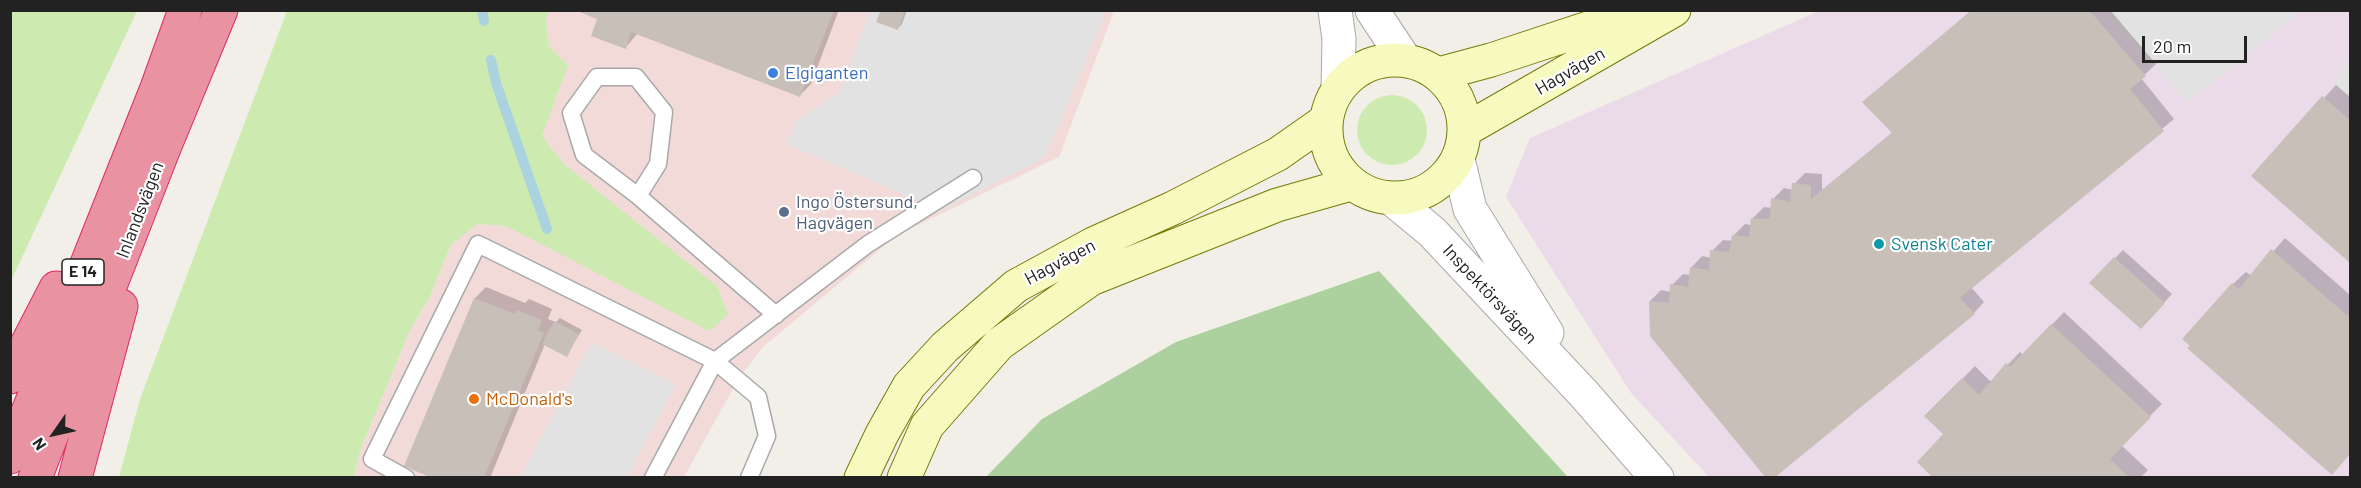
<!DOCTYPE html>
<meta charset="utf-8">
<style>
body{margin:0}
#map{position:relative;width:2361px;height:488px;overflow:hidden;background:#f2efe9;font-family:Barlow,sans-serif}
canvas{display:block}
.frame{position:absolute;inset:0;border:12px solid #222;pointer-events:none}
.north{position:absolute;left:24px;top:404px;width:60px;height:60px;-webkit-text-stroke:4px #fff;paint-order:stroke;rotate:236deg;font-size:16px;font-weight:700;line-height:24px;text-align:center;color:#222}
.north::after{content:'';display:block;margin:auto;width:21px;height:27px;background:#222;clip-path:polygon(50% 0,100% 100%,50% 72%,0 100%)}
.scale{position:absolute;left:2142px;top:36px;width:105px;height:27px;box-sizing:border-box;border:3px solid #222;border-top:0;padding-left:8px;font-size:18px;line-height:21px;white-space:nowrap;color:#222;-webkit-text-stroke:4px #fff;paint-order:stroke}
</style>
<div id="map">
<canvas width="2361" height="488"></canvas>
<div class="frame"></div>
<div class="north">N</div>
<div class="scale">20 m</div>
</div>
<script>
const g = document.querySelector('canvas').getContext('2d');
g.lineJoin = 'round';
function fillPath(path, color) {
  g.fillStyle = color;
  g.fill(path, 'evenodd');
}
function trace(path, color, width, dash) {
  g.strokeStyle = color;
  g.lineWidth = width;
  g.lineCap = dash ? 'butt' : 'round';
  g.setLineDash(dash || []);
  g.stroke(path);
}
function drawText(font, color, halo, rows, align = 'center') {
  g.font = font + ' Barlow,sans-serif';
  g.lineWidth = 4.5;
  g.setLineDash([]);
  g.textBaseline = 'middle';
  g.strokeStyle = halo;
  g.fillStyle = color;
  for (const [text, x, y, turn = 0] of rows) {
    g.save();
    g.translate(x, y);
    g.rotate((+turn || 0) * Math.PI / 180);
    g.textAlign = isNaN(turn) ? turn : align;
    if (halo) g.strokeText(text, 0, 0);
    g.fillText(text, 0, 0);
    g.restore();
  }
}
const commercial = new Path2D(`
 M549 11H1114L1059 157 897 235 763 347 739 378 684 477 354 478 360 451 410 330 429 299 451 245 477 224 506 225 565 165 541 136 568 65 549 46 546 20Z`);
const industrial = new Path2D(`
 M1819 11H2350V477H1709L1631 393 1506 197 1530 138Z`);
const grass = new Path2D(`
 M11 10 137 11 11 281 10 11Z
 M287 11H549L546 20 549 46 568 65 542 136 565 165 717 286 728 315 709 331 506 226 477 224 451 245 429 299 410 330 360 451 354 477H119L140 399Z
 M1357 130a35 35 0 1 1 70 0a35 35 0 1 1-70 0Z`);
const forest = new Path2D(`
 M1379 271 1568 477H986L1042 419 1176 342Z`);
const parking = new Path2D(`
 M870 11H1106L1045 157 942 211 786 144 797 121 839 92Z
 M2292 11 2296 15 2188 103 2108 11Z
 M2350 62V96L2334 82Z
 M592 342 676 384 627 477H520Z`);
const shadow = new Path2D(`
 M579 10H839L811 84 800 95 638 33 626 47 598 18Z
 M882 10H907L902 24 898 28Z
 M1972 10H2110L2156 64 2141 78 2174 119 1971 287 1984 302 1974 313 1772 478 1650 301 1661 290 1671 292 1672 285 1683 274 1691 275V268L1702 256 1711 258 1712 251 1723 240 1733 241 1734 235 1745 224 1752 225V219L1764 207 1772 208 1773 199 1784 188 1793 190 1794 184 1805 173 1822 174V190L1893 132 1864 102Z
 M2336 85 2350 97V262L2253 176Z
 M2285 238 2350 295V453L2344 460 2233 284 2246 272 2252 276Z
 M2123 250 2172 294 2149 319 2091 283Z
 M486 287 525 303 529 299 552 309 548 319 556 322 560 318 582 330 566 355 545 344 490 478H436L406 465 475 298Z
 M2064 312 2162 404 2121 445 2148 470 2140 478H1935L1945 434 1926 416 1975 366 1991 382 2020 352 2023 355Z`);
const stream = new Path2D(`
 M482 10 484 21
 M491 60 496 83 547 229`);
const building = new Path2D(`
 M575 10H834L800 97 631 32 626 49 591 36 597 19Z
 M881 10H905L898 30 876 22Z
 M1972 10H2089L2146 76 2130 89 2164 131 1960 298 1975 314 1774 478H1766L1650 336 1649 301 1669 303 1670 284 1688 287 1690 267 1709 270 1710 250 1729 252 1732 235 1749 237 1751 218 1770 219 1771 198 1790 202 1792 183 1811 185V199L1892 133 1862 102Z
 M2322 96 2350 120V263L2251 176Z
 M2271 249 2350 318V454L2332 475 2187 348 2190 346 2182 339 2232 283 2239 289Z
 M2114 257 2165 303 2141 329 2089 283Z
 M474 298 515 314 517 310 542 320 538 330 544 333 484 478H432L404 466Z
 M554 321 579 334 567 357 542 344Z
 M2051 324 2151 417 2110 459 2130 478H1933L1917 462 1943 434 1924 416 1962 378 1979 395 2006 363 2010 367Z`);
const lane = new Path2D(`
 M638 196 658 164 664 112 636 77H597L571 113 584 155 638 196 776 315
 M406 478 372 459 478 244 715 361 653 478
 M749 478 767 436 758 397 715 361 868 244 973 178`);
const street = new Path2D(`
 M1335 10 1339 39 1338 88
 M1372 10 1405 60
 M1458 159 1470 209 1547 333
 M1392 199 1432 232 1584 394 1657 478`);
const secondary = new Path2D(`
 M1326 129a69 69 0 1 1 138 0a69 69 0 1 1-138 0Z
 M1439 74 1491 60 1643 10
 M1465 130 1674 10
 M861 478 882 434 909 386 945 347 1016 286 1093 244 1173 208 1278 154 1325 121
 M904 478 927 426 999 344 1091 279 1277 205 1351 184`);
const highway = new Path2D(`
 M10 377 56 288
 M10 457 157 88 185 10
 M35 478 164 148 221 10
 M75 478 121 306`);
const markers = [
 [773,73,6,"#3f7fe0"],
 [784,212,6,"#5c6f8a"],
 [1879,244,6,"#0f9aa8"],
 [474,399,6,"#e8710a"]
];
const shields = [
 [83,272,42]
];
const shieldNames = [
 ["E 14",83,272]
];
const streetNames = [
 ["Hagvägen",1570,71,-30],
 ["Inlandsvägen",140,210,-69],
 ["Hagvägen",1060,262,-28],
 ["Inspektörsvägen",1490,294,47]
];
const shopNames = [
 ["Elgiganten",785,73]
];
const serviceNames = [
 ["Ingo Östersund,",796,202],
 ["Hagvägen",796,223]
];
const cultureNames = [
 ["Svensk Cater",1891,244]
];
const foodNames = [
 ["McDonald's",486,399]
];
fillPath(commercial, '#f2dad9');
fillPath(industrial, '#ebdbe8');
fillPath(grass, '#cdebb0');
fillPath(forest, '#add19e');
fillPath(parking, '#e2e2e2');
fillPath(shadow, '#0003');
trace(stream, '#aad3df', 10);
fillPath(building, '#c7bfb8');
trace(lane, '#a9a9a9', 19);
trace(street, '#a9a9a9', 35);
trace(secondary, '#707d05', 35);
trace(highway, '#dc2a67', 35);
trace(lane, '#fff', 16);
trace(street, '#fff', 33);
trace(secondary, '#f7fabf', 33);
trace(highway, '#e892a2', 33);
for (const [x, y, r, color] of markers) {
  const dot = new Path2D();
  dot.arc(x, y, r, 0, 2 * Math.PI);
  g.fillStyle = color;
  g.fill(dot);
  trace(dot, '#fff', 2);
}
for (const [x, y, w] of shields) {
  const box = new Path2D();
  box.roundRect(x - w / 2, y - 13, w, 26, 4.5);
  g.fillStyle = '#fff';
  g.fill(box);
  trace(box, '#222', 1.5);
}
drawText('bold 16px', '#222', null, shieldNames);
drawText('18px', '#222', '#fff', streetNames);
drawText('18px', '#366cbe', '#fff', shopNames, 'left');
drawText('18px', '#4e5e75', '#fff', serviceNames, 'left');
drawText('18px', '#0d838f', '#fff', cultureNames, 'left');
drawText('18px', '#c56008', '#fff', foodNames, 'left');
</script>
